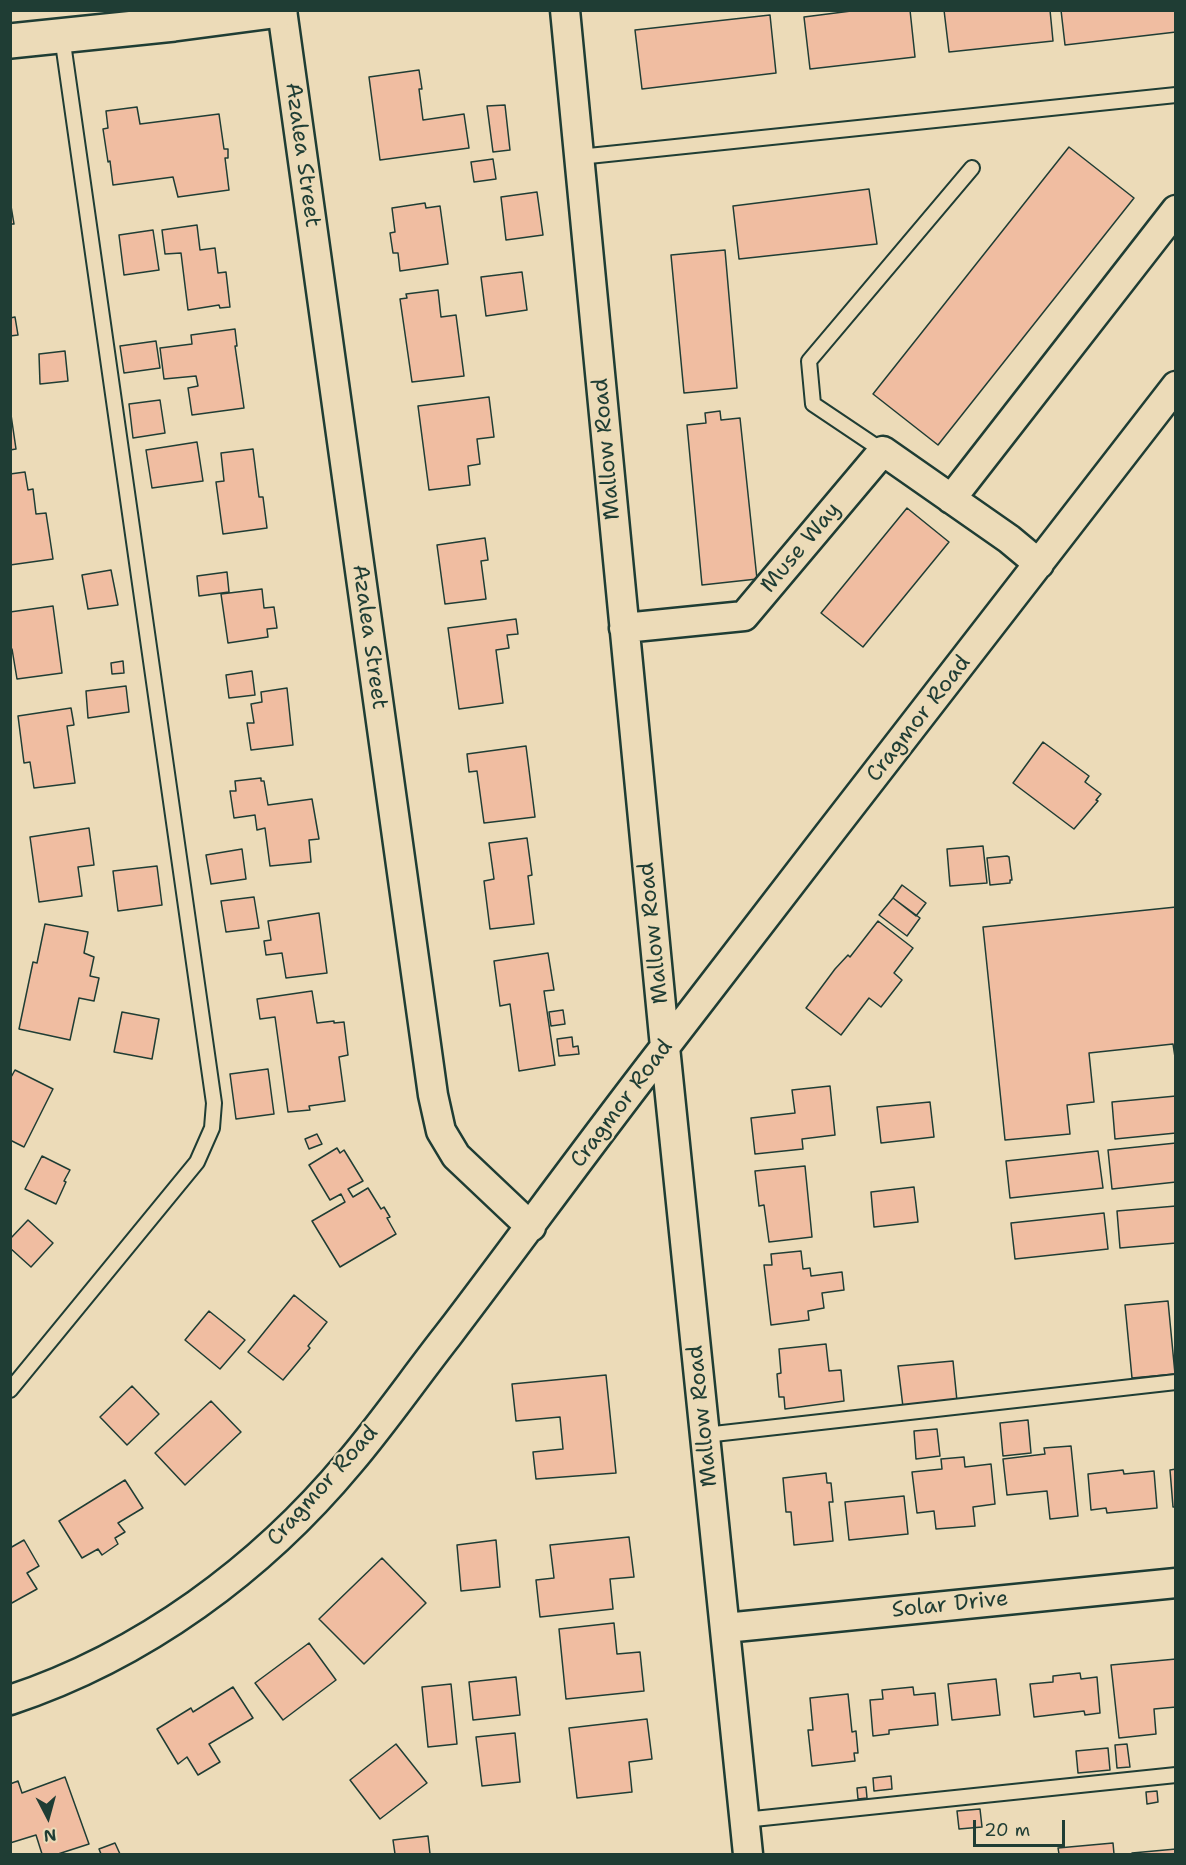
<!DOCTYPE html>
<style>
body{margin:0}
#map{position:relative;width:1186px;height:1865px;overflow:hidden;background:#ecdbb8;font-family:"Shantell Sans",sans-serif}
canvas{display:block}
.frame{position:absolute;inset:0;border:12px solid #1f3d34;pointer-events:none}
.north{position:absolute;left:18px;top:1787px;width:60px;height:60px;-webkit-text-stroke:4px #ecdbb8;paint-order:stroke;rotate:174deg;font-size:16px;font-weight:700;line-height:24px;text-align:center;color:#1f3d34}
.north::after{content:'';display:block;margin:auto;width:21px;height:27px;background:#1f3d34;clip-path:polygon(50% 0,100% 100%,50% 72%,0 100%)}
.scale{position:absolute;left:973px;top:1820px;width:92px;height:27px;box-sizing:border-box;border:3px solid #1f3d34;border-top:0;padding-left:8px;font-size:18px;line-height:21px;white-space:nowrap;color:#1f3d34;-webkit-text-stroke:4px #ecdbb8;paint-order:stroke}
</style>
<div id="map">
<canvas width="1186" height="1865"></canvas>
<div class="frame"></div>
<div class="north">N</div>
<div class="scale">20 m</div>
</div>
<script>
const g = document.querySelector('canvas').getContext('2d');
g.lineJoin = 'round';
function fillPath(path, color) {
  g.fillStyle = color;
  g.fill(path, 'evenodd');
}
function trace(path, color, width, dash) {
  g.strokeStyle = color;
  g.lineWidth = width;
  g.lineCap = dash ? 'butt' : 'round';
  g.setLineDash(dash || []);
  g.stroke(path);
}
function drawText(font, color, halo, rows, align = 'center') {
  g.font = font + ' "Shantell Sans",sans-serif';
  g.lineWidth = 4.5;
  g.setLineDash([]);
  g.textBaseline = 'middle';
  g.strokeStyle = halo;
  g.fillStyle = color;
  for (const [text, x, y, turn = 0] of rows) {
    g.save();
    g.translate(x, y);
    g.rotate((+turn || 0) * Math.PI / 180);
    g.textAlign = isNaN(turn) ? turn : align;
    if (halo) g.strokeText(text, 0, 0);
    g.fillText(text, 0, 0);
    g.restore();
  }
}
const building = new Path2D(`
 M859 10H910L915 57 810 69 804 17Z
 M944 10H1050L1053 41 949 52Z
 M1061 10H1176V32L1065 45Z
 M770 15 776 73 642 89 635 30Z
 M419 70 422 89H419L423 120 464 114 469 148 380 160 369 77Z
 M505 105 510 150 493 152 487 106Z
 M137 107 140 124 219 114 224 149H228V158H225L229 190 178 197 173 177 113 185 110 161 108 162 103 129 108 128 106 111Z
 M1069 147 1134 198 938 445 873 394Z
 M493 159 496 179 474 182 471 162Z
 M869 189 877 244 739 259 733 206Z
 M537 192 543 235 506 240 501 197Z
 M10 200 14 224H10Z
 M425 203 426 208 440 206 448 264 400 271 398 253H393L390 233 395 232 392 208Z
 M197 225 200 250 215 248 218 273 226 272 230 307 220 308 219 305 188 310 181 253 165 254 162 230Z
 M153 230 159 270 124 275 119 235Z
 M725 250 737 388 684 393 671 255Z
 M522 272 527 310 486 316 481 277Z
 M438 290 441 317 456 315 464 376 412 382 400 299 407 298 406 294Z
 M15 317 18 335 10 336V318Z
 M235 329 237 346H235L244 408 192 415 188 388 198 386 196 376 164 379 160 348 192 344 191 335Z
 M156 341 160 368 124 373 120 346Z
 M65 351 68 381 40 384 39 354Z
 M489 397 494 437 477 439 480 464 468 466 470 485 429 490 418 406Z
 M160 400 165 433 133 438 129 404Z
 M10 408 16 449 10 450Z
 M720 411 721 420 740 418 757 579 702 585 687 425 706 423 705 413Z
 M197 442 203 481 152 488 146 450Z
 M253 449 259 497H263L267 528 223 534 216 482 224 481 221 453Z
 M25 472 28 490 33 489 36 514 46 513 53 559 10 565V474Z
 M907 508 949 542 863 647 821 613Z
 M485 538 488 560 481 561 486 599 445 604 437 545Z
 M111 570 118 605 88 609 82 575Z
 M227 572 229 592 199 596 197 576Z
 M262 589 264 608 274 607 277 628 267 629 268 637 228 643 221 594Z
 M53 606 62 673 17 679 12 649H10V612Z
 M516 619 518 634 507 635 509 648 496 650 503 703 459 709 448 628Z
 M123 661 124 673 112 674 111 663Z
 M252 671 255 695 229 698 226 675Z
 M126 686 129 712 88 718 86 691Z
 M287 688 293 745 251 750 247 723H254L251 704 262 702 261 692Z
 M71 708 74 725 67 726 75 783 34 788 30 762 24 763 18 716Z
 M1043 742 1089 776 1085 782 1101 794 1096 800 1098 801 1074 829 1013 783Z
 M526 746 535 817 484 823 477 771 469 772 467 754Z
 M261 778V781H264L268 805 312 799 319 839 309 840 311 862 270 866 265 828 257 830 255 815 234 818 230 791H236L235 781Z
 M89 828 94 865 78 867 82 896 39 902 30 837Z
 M527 838 532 875 528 876 534 924 490 929 484 881 494 879 489 843Z
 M983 846 987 883 950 886 947 849Z
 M242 849 246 879 211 884 206 855Z
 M1007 856 1009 857 1012 880H1010V883L990 885 987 858Z
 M157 866 162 905 118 911 113 871Z
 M902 885 926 903 916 916 893 898Z
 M254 897 259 928 226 932 221 901Z
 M893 898 920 918 907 936 879 915Z
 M1176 907V1064L1173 1044 1089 1053 1094 1102 1067 1105 1070 1134 1005 1140 983 927Z
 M319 913 327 973 286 978 282 953 266 955 264 941 271 940 268 921Z
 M878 921 913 948 894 973 902 980 881 1007 869 998 841 1035 806 1008 835 969 848 955 850 957Z
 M45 924 88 932 84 953 94 957 90 976 99 978 94 1001 79 998 70 1040 19 1029 33 962 37 963Z
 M548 953 554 990 544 991 555 1065 519 1071 510 1004 500 1006 494 961Z
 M312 991 317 1023 334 1021V1023L344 1022 348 1055 339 1057 345 1101 309 1106 310 1110 288 1112 275 1017 260 1019 257 999Z
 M563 1010 565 1024 551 1026 549 1012Z
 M122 1012 159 1019 152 1059 114 1052Z
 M572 1037 573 1047 578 1046 579 1054 559 1056 557 1039Z
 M268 1069 274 1114 236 1119 230 1074Z
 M15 1070 53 1089 24 1147 10 1140V1079Z
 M830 1086 835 1135 802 1139 803 1149 755 1154 751 1118 795 1113 792 1090Z
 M1176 1096V1133L1115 1139 1112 1102Z
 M930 1102 934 1137 881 1143 877 1107Z
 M317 1134 322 1144 309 1149 305 1139Z
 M1176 1143V1182L1112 1189 1108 1150Z
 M337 1148 340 1153 344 1150 363 1181 348 1189 353 1197 368 1188 381 1209 384 1207 390 1217 387 1218 396 1234 340 1267 312 1221 345 1202 341 1194 330 1200 309 1165Z
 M1098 1151 1103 1188 1010 1198 1006 1161Z
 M42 1156 70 1170 64 1181 66 1182 56 1204 25 1189Z
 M805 1166 812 1237 769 1242 764 1205 759 1206 755 1171Z
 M914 1187 918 1222 874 1227 871 1192Z
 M1176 1206V1243L1120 1248 1117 1211Z
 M1104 1213 1108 1249 1015 1259 1011 1223Z
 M28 1220 53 1243 31 1267 10 1248V1239Z
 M801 1251 803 1269 810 1268 811 1276 842 1272 844 1290 822 1293 824 1308 808 1311 809 1320 771 1325 764 1265H772L771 1254Z
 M294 1295 327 1322 308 1346 310 1348 283 1380 248 1352Z
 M1168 1301 1175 1374 1132 1378 1125 1305Z
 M209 1311 245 1340 220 1369 185 1340Z
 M826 1344 829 1371 841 1370 844 1401 785 1409 784 1397H779L777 1374 781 1373 779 1349Z
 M953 1361 957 1401 903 1407 898 1366Z
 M606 1375 616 1473 536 1479 533 1452 563 1449 560 1417 516 1421 512 1384Z
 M132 1386 159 1414 127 1445 100 1417Z
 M211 1401 241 1432 185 1485 155 1453Z
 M1028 1420 1031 1453 1003 1456 1000 1423Z
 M937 1429 940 1456 916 1459 914 1431Z
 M1071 1446 1078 1516 1050 1519 1047 1491 1007 1495 1003 1459 1045 1454 1044 1448Z
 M964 1457 965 1467 991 1464 995 1504 973 1507 975 1526 936 1529 934 1511 917 1513 912 1472 942 1469 941 1459Z
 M1176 1469V1507H1173L1170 1470Z
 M1123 1470 1124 1474 1154 1471 1157 1508 1107 1513 1106 1508 1091 1510 1088 1474Z
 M826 1473 827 1483H831L833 1502H829L833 1541 794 1545 791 1512H786L783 1478Z
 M125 1480 143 1508 118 1523 125 1532 115 1538 118 1544 102 1555 98 1549 82 1558 59 1521Z
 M904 1496 908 1534 849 1540 845 1502Z
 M629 1537 634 1577 610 1579 613 1609 540 1617 536 1580 554 1578 550 1545Z
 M24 1540 39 1566 27 1573 37 1589 10 1604V1548Z
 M496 1540 500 1587 461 1591 457 1545Z
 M382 1558 426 1603 364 1664 319 1619Z
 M614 1623 617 1654 640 1652 644 1691 566 1699 559 1629Z
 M309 1643 336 1680 283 1720 255 1683Z
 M1176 1659V1707L1154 1709 1156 1734 1119 1738 1111 1665Z
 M1080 1673 1081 1679 1097 1677 1100 1713 1085 1715 1084 1711 1034 1717 1030 1684 1053 1682V1676Z
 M516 1677 520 1715 473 1720 469 1682Z
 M996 1679 1000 1715 952 1720 948 1684Z
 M451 1684 457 1744 428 1747 422 1687Z
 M233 1687 253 1718 209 1744 220 1762 198 1775 187 1757 178 1764 157 1729 191 1708 193 1712Z
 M913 1687 914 1695 935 1693 938 1725 889 1730V1734L873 1736 870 1700 883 1699 882 1690Z
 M848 1694 852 1732 856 1731 858 1753H854L855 1761 812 1766 808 1730H813L810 1698Z
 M647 1719 652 1759 629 1762 632 1792 577 1798 569 1728Z
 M515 1733 520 1782 482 1786 476 1737Z
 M396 1744 427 1783 380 1819 350 1780Z
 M1127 1744 1130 1767 1117 1768 1115 1745Z
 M1108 1748 1110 1770 1078 1773 1076 1751Z
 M891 1776 892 1789 874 1791 873 1778Z
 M65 1777 89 1844 58 1854H42L36 1835 10 1843V1784L18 1781 22 1793Z
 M866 1787 867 1798 858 1799 857 1788Z
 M1157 1791 1158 1802 1147 1804 1146 1792Z
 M980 1809 982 1827 959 1829 957 1811Z
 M428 1836 430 1854H395L393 1840Z
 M115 1843 120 1854H101L99 1849Z
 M1113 1843 1114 1854H1059L1058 1848Z
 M1176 1849V1854H1132V1853Z`);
const service = new Path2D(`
 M579 157 1176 95
 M883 451 813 404 809 361 972 168
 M10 1390 197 1162 212 1128 214 1103 62 36
 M705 1435 1176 1382
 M744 1820 1176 1775`);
const minor = new Path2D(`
 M282 10 433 1095 441 1131 456 1156 531 1227
 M565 10 665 1047 748 1854
 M951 499 1176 210
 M624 628 744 616 883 451 1009 539 1039 564
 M725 1628 1176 1583
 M10 1700C143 1656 261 1569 350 1462 384 1422 415 1377 448 1335 522 1238 593 1139 668 1043 836 823 1007 606 1176 386`);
const tertiary = new Path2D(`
 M10 41 174 24 280 10`);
const streetNames = [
 ["Azalea Street",302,155,82],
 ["Mallow Road",607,449,-95],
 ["Muse Way",801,548,-50],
 ["Azalea Street",369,637,82],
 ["Cragmor Road",919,719,-52],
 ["Mallow Road",654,933,-96],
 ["Cragmor Road",622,1104,-53],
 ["Mallow Road",703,1416,-96],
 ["Cragmor Road",323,1486,-48],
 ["Solar Drive",950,1605,-6]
];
fillPath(building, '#f0bda1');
trace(building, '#1f3d34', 1.5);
trace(service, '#1f3d34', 18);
trace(minor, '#1f3d34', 33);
trace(tertiary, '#1f3d34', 38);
trace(service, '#ecdbb8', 14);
trace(minor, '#ecdbb8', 28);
trace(tertiary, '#ecdbb8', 33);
drawText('22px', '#1f3d34', '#ecdbb8', streetNames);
</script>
